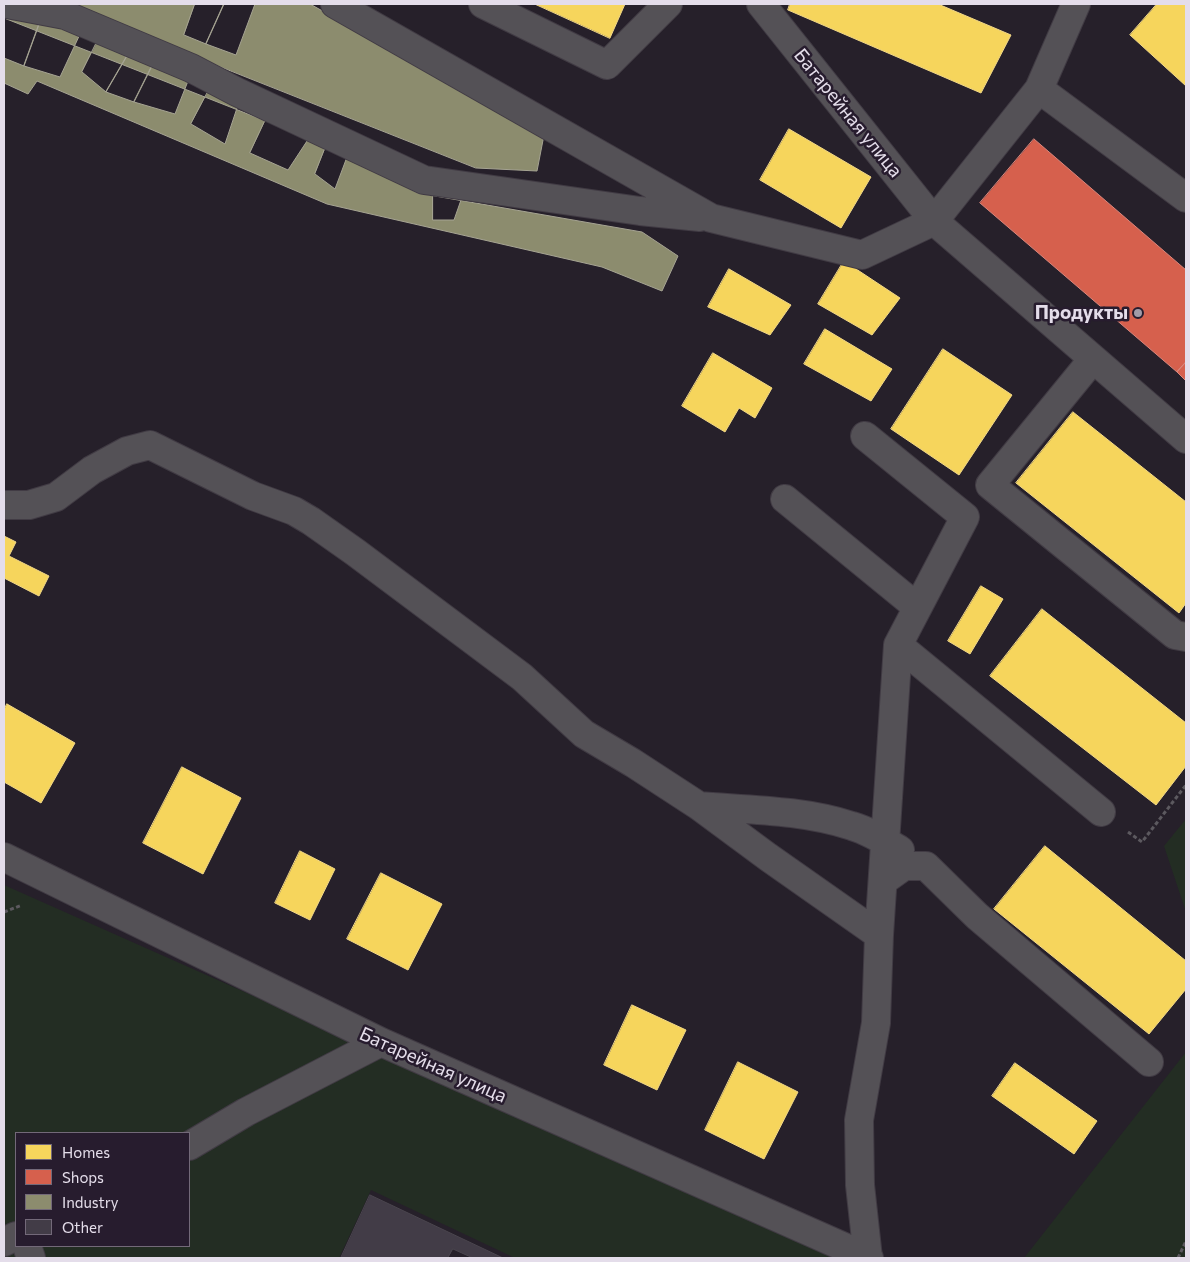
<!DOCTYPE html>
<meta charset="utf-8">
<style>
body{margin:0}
#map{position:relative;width:1190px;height:1262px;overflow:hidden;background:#26202a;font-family:Commissioner,sans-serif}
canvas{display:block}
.frame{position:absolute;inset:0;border:5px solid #e4ddea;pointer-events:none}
.legend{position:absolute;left:15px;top:1132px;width:175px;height:115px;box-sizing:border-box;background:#271c2e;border:1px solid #736979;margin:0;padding:6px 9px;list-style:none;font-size:15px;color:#e4ddea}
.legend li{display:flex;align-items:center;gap:10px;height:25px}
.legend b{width:25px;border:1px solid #736979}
</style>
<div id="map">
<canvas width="1190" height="1262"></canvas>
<div class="frame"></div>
<ul class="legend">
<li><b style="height:14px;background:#f6d55c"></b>Homes</li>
<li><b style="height:14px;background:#d6604d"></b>Shops</li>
<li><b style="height:14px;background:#8c8c6e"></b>Industry</li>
<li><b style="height:14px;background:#423c47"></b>Other</li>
</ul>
</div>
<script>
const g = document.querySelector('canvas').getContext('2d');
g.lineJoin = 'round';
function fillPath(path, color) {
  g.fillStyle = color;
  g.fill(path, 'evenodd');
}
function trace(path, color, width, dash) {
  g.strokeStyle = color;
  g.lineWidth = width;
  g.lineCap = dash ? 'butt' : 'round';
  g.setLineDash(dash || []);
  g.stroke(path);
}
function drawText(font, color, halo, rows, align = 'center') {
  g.font = font + ' Commissioner,sans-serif';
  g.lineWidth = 5;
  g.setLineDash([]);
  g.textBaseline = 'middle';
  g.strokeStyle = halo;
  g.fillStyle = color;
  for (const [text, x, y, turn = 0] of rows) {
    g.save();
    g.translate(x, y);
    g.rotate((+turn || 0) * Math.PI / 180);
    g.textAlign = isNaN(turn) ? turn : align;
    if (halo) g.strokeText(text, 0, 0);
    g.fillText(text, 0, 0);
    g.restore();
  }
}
const green = new Path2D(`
 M1186 819V912L1164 846Z
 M4 885 843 1258H515L371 1190 339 1258H4ZM16 1133H189V1246H16Z
 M1186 1052V1258H1024Z`);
const homes = new Path2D(`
 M535 4H625L610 38Z
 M790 4H938L1011 35 981 93 788 10Z
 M1157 4H1186V86L1130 35Z
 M789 129 871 177 841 228 760 180Z
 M844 261 900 298 872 335 818 304Z
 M729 269 791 305 770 335 708 307Z
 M825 329 892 369 871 401 804 364Z
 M943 349 1012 395 959 475 891 429Z
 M713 353 772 388 755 418 739 408 725 432 682 406Z
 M1073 412 1186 502V603L1179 613 1016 483Z
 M4 536 16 542 9 556 49 576 39 596 4 578Z
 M981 586 1003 599 970 654 948 641Z
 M1042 609 1186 723V766L1156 805 990 676Z
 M7 704 75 743 41 803 4 782V710Z
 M182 767 241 798 203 874 143 843Z
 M1045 846 1186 961V989L1149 1034 994 909Z
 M300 851 335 869 310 920 275 903Z
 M381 873 442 904 408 970 347 939Z
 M632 1005 686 1030 657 1090 604 1065Z
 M738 1062 798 1092 764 1159 705 1130Z
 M1015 1063 1097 1121 1074 1154 992 1096Z`);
const shops = new Path2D(`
 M1034 139 1186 270V362L1177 372 980 203Z
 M1186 362V381L1177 372Z`);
const industry = new Path2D(`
 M62 4H310L544 135 537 171 476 168Z
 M195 4H224L206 44 184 35Z
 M224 4H255L236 55 206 44Z
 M4 7 41 19 24 66 4 58Z
 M4 18 309 138 418 193 642 232 678 256 662 291 602 267 327 204 37 81 28 94 4 83Z
 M41 19 81 32 60 77 24 66Z
 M98 40 127 56 106 92 82 72Z
 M127 56 153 64 134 102 106 92Z
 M153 64 190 76 175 114 134 102Z
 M210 88 238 105 225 144 191 124Z
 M266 119 309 138 288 170 250 153Z
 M330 136 347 157 335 189 315 174Z
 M433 195 461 200 454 220H433Z`);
const building = new Path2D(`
 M370 1195 503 1258H341Z
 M453 1249 473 1258H448Z`);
const path = new Path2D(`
 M1128 832 1142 842 1186 785
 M4 912 22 905
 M1178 1258 1186 1241`);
const minor = new Path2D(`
 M7 4 65 15 191 68 237 92 424 180 640 211 700 217
 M335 4 711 218 862 255 934 221 1039 89 1076 4
 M483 4 607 65 668 4
 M761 4 934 221 1186 439
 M1039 89 1186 198
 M1093 359 990 485 1175 635 1186 637
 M865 436 965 517 898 645 879 935
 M785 499 917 607
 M4 505H29L56 497 92 470 127 451 150 445 253 496 294 511 311 521 355 552 522 677 584 734 633 763 699 806 768 857 879 935 876 1023 859 1120 860 1185 868 1258
 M898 645 1101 812
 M699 806C750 810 803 810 852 826 869 831 885 841 900 850
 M4 857 381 1042 869 1258
 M883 881 904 866H926L977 916 1149 1062
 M189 1146 246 1112 381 1042
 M4 1242 16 1236
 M27 1246 31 1258`);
const markers = [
 [1138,313,5,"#a29ba7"]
];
const streetNames = [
 ["Батарейная улица",848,113,51],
 ["Батарейная улица",433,1065,24]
];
const poiNames = [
 ["Продукты",1128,313]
];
fillPath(green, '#232d23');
fillPath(homes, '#f6d55c');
trace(homes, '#f1d787', 1);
fillPath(shops, '#d6604d');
trace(shops, '#da867c', 1);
fillPath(industry, '#8c8c6e');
trace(industry, '#a6a493', 1);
fillPath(building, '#423c47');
trace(building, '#4a454e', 1);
trace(minor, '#413b44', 30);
trace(path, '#5c595f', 3, [4, 2.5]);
trace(minor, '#545156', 28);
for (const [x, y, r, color] of markers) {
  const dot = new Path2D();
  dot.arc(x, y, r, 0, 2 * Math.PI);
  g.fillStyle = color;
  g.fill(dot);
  trace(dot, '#271c2e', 2);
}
drawText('19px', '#e4ddea', '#271c2e', streetNames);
drawText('bold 19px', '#e4ddea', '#271c2e', poiNames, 'right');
</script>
